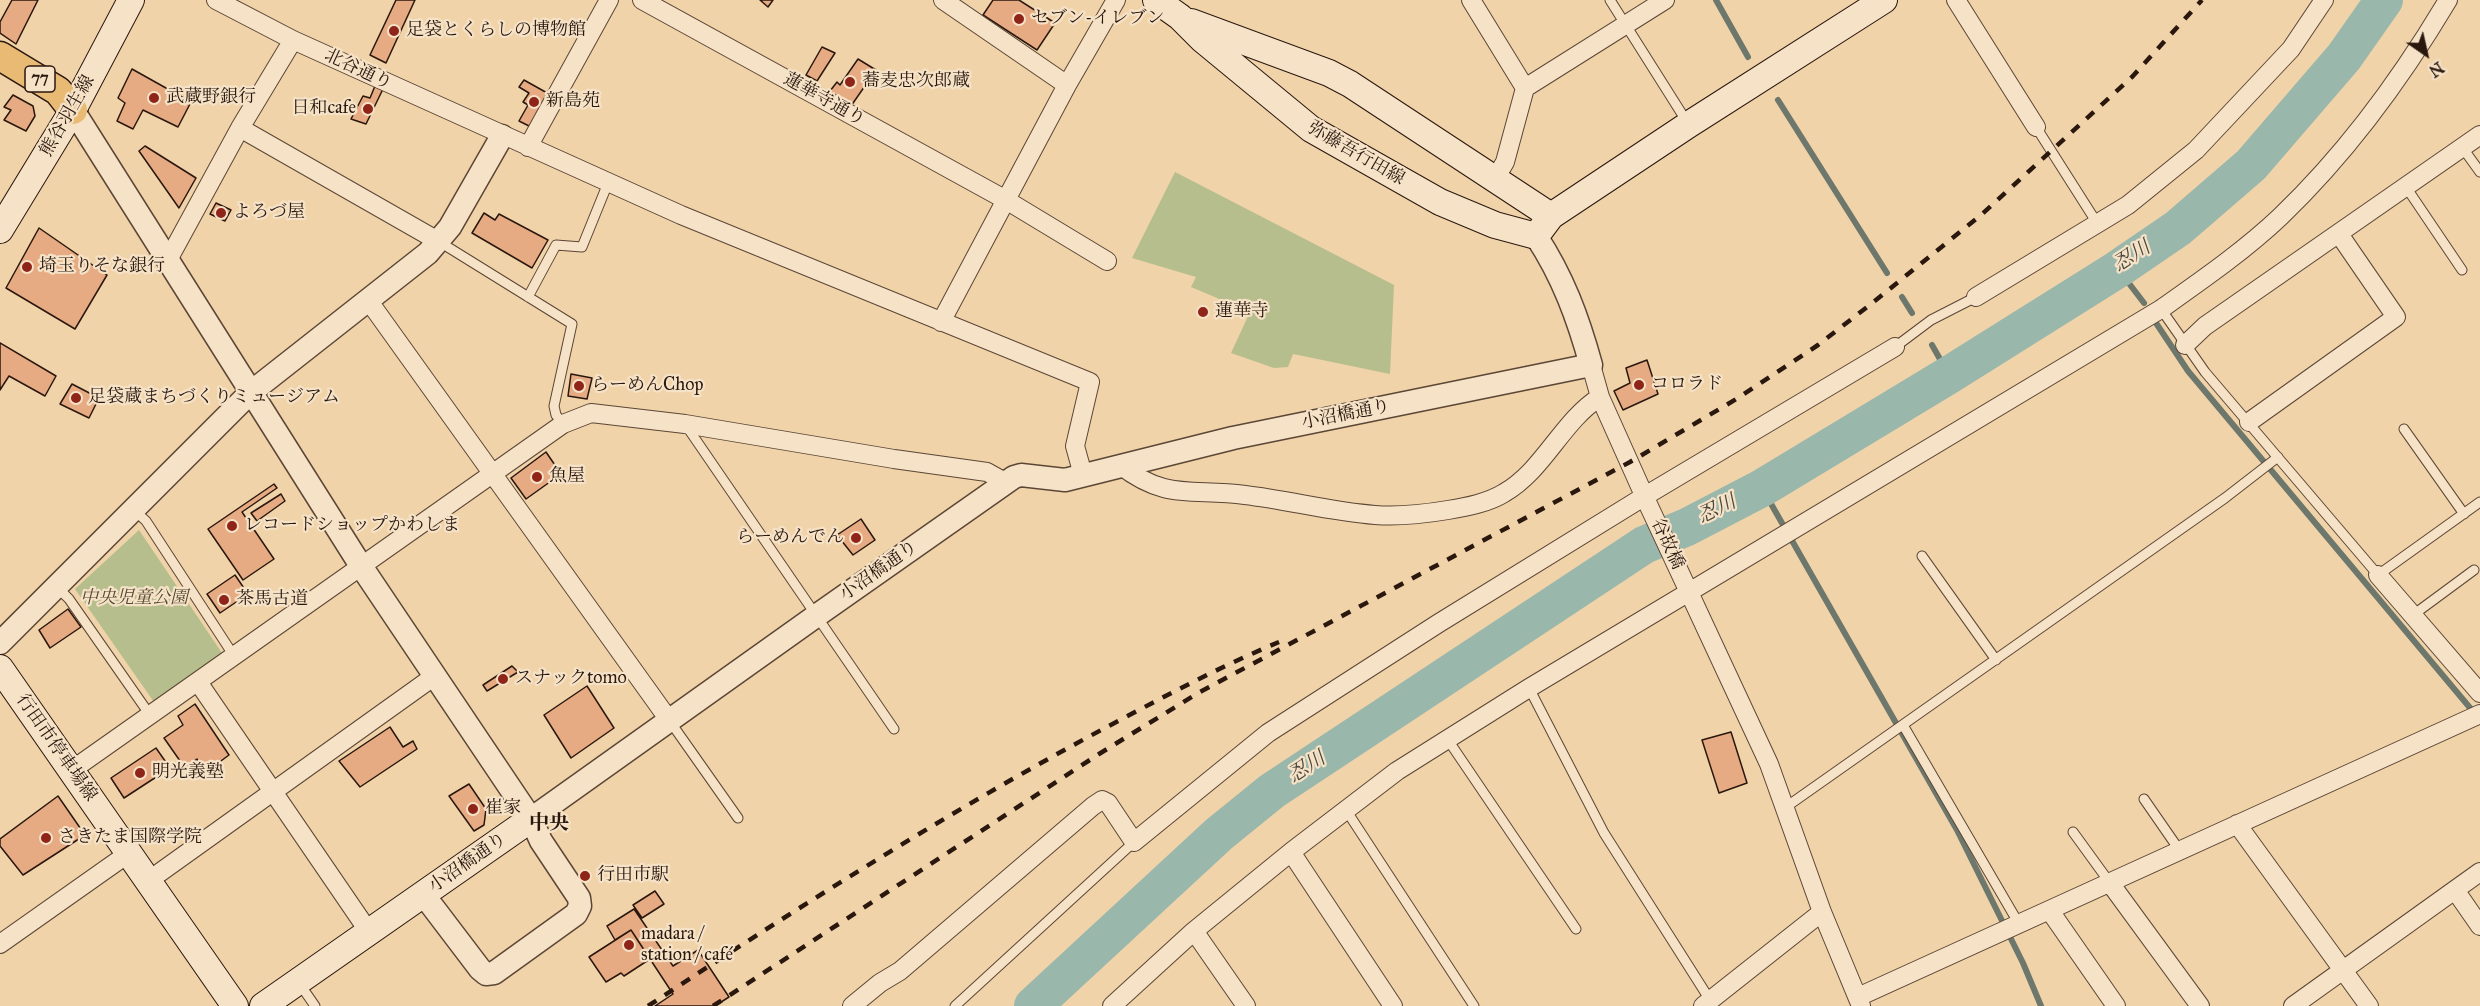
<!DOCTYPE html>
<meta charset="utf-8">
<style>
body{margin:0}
#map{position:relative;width:2480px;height:1006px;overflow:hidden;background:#f0d3a9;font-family:"IM FELL Great Primer",serif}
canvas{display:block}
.north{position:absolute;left:2396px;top:24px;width:60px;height:60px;-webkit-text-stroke:4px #f5e2c7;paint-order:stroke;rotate:146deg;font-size:16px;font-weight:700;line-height:24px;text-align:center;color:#2a170e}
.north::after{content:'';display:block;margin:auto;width:21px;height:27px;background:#2a170e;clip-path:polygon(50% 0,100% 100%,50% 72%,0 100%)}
</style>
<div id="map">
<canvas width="2480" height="1006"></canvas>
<div class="north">N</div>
</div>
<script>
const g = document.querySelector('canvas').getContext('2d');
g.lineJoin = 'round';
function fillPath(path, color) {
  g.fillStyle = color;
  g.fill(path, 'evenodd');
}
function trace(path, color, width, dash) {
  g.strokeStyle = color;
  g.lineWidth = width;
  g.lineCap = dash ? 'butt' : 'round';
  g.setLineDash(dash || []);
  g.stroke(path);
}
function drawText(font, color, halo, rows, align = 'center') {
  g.font = font + ' "IM FELL Great Primer","Noto Serif JP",serif';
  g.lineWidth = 4.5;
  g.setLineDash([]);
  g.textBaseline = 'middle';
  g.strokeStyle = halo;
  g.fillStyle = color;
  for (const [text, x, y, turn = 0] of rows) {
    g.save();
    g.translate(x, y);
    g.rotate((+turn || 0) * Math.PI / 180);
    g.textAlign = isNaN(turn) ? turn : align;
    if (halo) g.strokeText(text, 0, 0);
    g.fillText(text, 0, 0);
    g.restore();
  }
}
const green = new Path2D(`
 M1175 172 1394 285 1390 374 1293 354 1288 367 1274 368 1231 353 1250 312 1191 287 1196 277 1132 258Z
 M139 530 222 653 154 702 75 589Z`);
const stream = new Path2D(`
 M1716 0 1748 57
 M1778 100 1887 273
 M2118 269 2144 303
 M1902 297 1912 313
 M2156 323 2188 371 2476 715
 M1932 345 1949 375
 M1762 488 1957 830 2023 963 2041 1006`);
const river = new Path2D(`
 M1033 1006 1219 834 1272 791 1644 545 1687 527 1762 488 1949 375 2118 269 2178 228 2251 165 2344 57 2384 0`);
const building = new Path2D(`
 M12 0H38L16 44 0 33V22Z
 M396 0H415L386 63 370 55Z
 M760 0H773L768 7Z
 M993 0H1019L1055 23 1037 50 983 15Z
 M822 47 835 53 817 81 806 75Z
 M858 59 876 70 851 106 830 91 837 82 840 85Z
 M132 69 191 102 178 127 143 110 133 129 117 121 125 103 118 98Z
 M524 80 549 94 531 127 519 121 528 105 523 102 529 93 519 87Z
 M375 86 383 89 366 124 351 119 363 96 370 98Z
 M13 95 33 106 35 116 26 131 4 120 11 110 4 107Z
 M145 146 196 178 179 208 139 151Z
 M216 203 231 210 225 221 210 214Z
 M484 213 495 220 499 214 548 240 532 268 472 233Z
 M39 228 107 275 75 329 6 288Z
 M0 343 56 376 45 396 9 376 0 390Z
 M1647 360 1658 394 1623 410 1614 391 1630 383 1626 368Z
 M571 374 592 378 587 399 568 396Z
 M72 384 99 398 89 418 60 404Z
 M546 452 561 474 526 499 511 478Z
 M274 484 277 488 242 512 274 559 243 580 208 529Z
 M281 494 285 501 257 521 251 513Z
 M861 519 875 540 853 555 837 535Z
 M235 575 248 594 220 613 207 594Z
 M68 609 81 627 50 648 39 630Z
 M512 666 518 672 487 691 483 685Z
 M587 686 614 728 571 758 544 715Z
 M195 704 229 755 206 772 197 759 185 768 164 738 183 725 178 716Z
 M390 727 403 747 413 741 417 749 360 787 339 761Z
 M1731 732 1747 783 1719 793 1702 740Z
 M156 748 170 768 124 798 111 778Z
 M469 784 486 809 484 825 474 831 449 796Z
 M58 796 85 835 23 875 0 846V839Z
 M655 891 664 904 642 918 633 905Z
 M634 909 673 966 698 950 729 997 715 1006H655L673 994 631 930 615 940 607 926Z
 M631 930 650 959 624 976 621 973 606 982 589 957Z`);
const service = new Path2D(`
 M1610 0 1687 122
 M2036 127 2097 223
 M2462 147 2480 172
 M2406 187 2462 270
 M438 241 572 324 554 406 556 415 563 424
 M528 297 556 245 582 247 608 183
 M2161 309 2205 372 2378 575 2480 502
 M1895 347 1931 320 1976 297
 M685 424 894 729
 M2404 429 2464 514
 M134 510 146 521 234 656
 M1922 556 1996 660
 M56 586 69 599 150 715
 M2413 615 2474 570
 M1529 688 1604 833 1710 1000
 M669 720 738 818
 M1903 725 2019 924
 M1448 740 1576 929
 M2144 799 2180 851
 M1786 807 2225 498 2278 457
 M1346 810 1474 1006
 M2073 832 2110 883
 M299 983 315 1006
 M955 1006 1134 842`);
const minor = new Path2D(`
 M216 0 293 40 681 215 1090 382 1075 446 1083 475
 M642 0 1006 200 1107 261
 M943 0 1067 85
 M1471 0 1525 88 1505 162 1495 179
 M1956 0 2036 127
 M1525 88 1665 0
 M240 128 438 241
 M528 147 609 0
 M168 260 240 128 293 40
 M1976 297 2128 205 2196 150 2291 49 2324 0
 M368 300 669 720
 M941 322 1067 85 1116 0
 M2185 345 2205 326 2480 135
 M1591 365 1600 397 1647 502 1769 764 1822 912 1861 1006
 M2249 422 2396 317 2339 234
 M1120 465C1166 501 1192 488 1245 495 1288 500 1332 512 1375 515 1399 517 1424 514 1448 510 1466 507 1488 503 1504 493 1544 470 1562 421 1600 397
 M2378 575 2480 693
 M198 682 369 932
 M72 770 563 424 591 413 685 424 894 459 987 472 1005 482
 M2237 824 2369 1006
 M1291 852 1393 1006
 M148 881 436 675
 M2110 883 2200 1006
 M2455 890 2480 926
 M2050 911 2116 1006
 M1194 931 1246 1006
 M0 944 129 853
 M1858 997 2480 714
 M852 1006 880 983 900 971 1093 806 1102 800 1108 803 1134 842 1268 733 1439 623 1645 496 1895 347
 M1112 1006 1194 931 1291 852 1397 771 1529 688 2161 309C2202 280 2244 251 2280 217 2347 153 2401 79 2448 0
 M1703 1006 1822 912
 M2293 1006 2480 872`);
const tertiary = new Path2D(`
 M73 110 361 566 531 819 541 841 579 898 580 906 576 914 494 973 486 974 480 969 423 894
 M0 643 250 393 428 253 450 227 502 136
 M531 819 816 616 1014 477 1021 475 1065 480 1233 438 1591 365C1578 318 1563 277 1536 236`);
const secondary = new Path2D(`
 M1156 0 1180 17 1203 40 1311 129 1440 202 1495 225 1536 236 1551 216 1688 125 1884 0
 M1191 22 1329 73 1350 84 1551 216
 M0 230 73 110 131 0
 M0 668 235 1006
 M263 1006 531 819`);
const primary = new Path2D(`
 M0 56 58 91 73 110`);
const rail = new Path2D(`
 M648 1006C802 905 957 806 1120 720 1173 692 1224 665 1279 642
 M713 1006 1099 754 1198 693 1630 462 1738 398 1818 345 1871 304 1981 215 2051 151 2132 77 2202 0`);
const markers = [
 [1019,19,6,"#8f2418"],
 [394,31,6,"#8f2418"],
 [850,82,6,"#8f2418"],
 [154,98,6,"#8f2418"],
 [534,102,6,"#8f2418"],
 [368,109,6,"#8f2418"],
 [221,213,6,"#8f2418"],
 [27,267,6,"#8f2418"],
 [1203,312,6,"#8f2418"],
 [1639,385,6,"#8f2418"],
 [579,386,6,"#8f2418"],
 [76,398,6,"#8f2418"],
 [537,477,6,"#8f2418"],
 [232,526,6,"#8f2418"],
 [856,538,6,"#8f2418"],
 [224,600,6,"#8f2418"],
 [503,679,6,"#8f2418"],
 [140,773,6,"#8f2418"],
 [473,809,6,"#8f2418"],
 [46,838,6,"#8f2418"],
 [585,876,6,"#8f2418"],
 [629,945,6,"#8f2418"]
];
const shields = [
 [40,79,30]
];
const shieldNames = [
 ["77",40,79]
];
const poiNames = [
 ["セブン-イレブン",1031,19],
 ["足袋とくらしの博物館",406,31],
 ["蕎麦忠次郎蔵",862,82],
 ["武蔵野銀行",166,98],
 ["新島苑",546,102],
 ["日和cafe",356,109,"right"],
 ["よろづ屋",233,213],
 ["埼玉りそな銀行",39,267],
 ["蓮華寺",1215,312],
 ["コロラド",1651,385],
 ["らーめんChop",591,386],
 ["足袋蔵まちづくりミュージアム",88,398],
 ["魚屋",549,477],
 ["レコードショップかわしま",244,526],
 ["らーめんでん",844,538,"right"],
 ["茶馬古道",236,600],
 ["スナックtomo",515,679],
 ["明光義塾",152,773],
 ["崔家",485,809],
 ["さきたま国際学院",58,838],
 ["行田市駅",597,876],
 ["madara /",641,935],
 ["station / café",641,956]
];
const streetNames = [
 ["北谷通り",358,70,25],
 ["蓮華寺通り",824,100,29],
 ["熊谷羽生線",68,116,-60],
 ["弥藤吾行田線",1356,154,30],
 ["小沼橋通り",1346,415,-11],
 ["谷故橋",1667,544,65],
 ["小沼橋通り",879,571,-35],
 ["行田市停車場線",56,748,55],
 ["小沼橋通り",468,863,-35]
];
const parkNames = [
 ["中央児童公園",134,599]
];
const waterNames = [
 ["忍川",2132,257,-33],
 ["忍川",1717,510,-26],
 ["忍川",1307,768,-33]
];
const neighbourhoodNames = [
 ["中央",549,824]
];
fillPath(green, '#b5be8c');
trace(stream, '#6d776c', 6);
trace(river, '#9ab7ab', 38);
fillPath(building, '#e6ab82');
trace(building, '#2a170e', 1.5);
trace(service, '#5c4635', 11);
trace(minor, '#5c4635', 20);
trace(tertiary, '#5c4635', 25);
trace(secondary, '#2a170e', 28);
trace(primary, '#2a170e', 31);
trace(service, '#f5e2c7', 9);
trace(minor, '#f5e2c7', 18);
trace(tertiary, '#f5e2c7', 22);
trace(secondary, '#f5e2c7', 26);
trace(primary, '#e8ba74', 28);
trace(rail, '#2a170e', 4.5, [10, 10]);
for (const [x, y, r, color] of markers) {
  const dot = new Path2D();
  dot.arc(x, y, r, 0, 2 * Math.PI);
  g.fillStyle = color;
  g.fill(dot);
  trace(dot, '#f5e2c7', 2);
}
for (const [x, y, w] of shields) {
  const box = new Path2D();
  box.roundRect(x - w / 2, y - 13, w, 26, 4.5);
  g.fillStyle = '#f5e2c7';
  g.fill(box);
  trace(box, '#2a170e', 1.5);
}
drawText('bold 16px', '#2a170e', null, shieldNames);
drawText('18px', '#2a170e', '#f5e2c7', poiNames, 'left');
drawText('18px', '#2a170e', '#f5e2c7', streetNames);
drawText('italic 18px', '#544934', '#f5e2c7', parkNames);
drawText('italic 20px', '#4c473d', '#f5e2c7', waterNames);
drawText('bold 20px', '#2a170e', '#f5e2c7', neighbourhoodNames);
</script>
